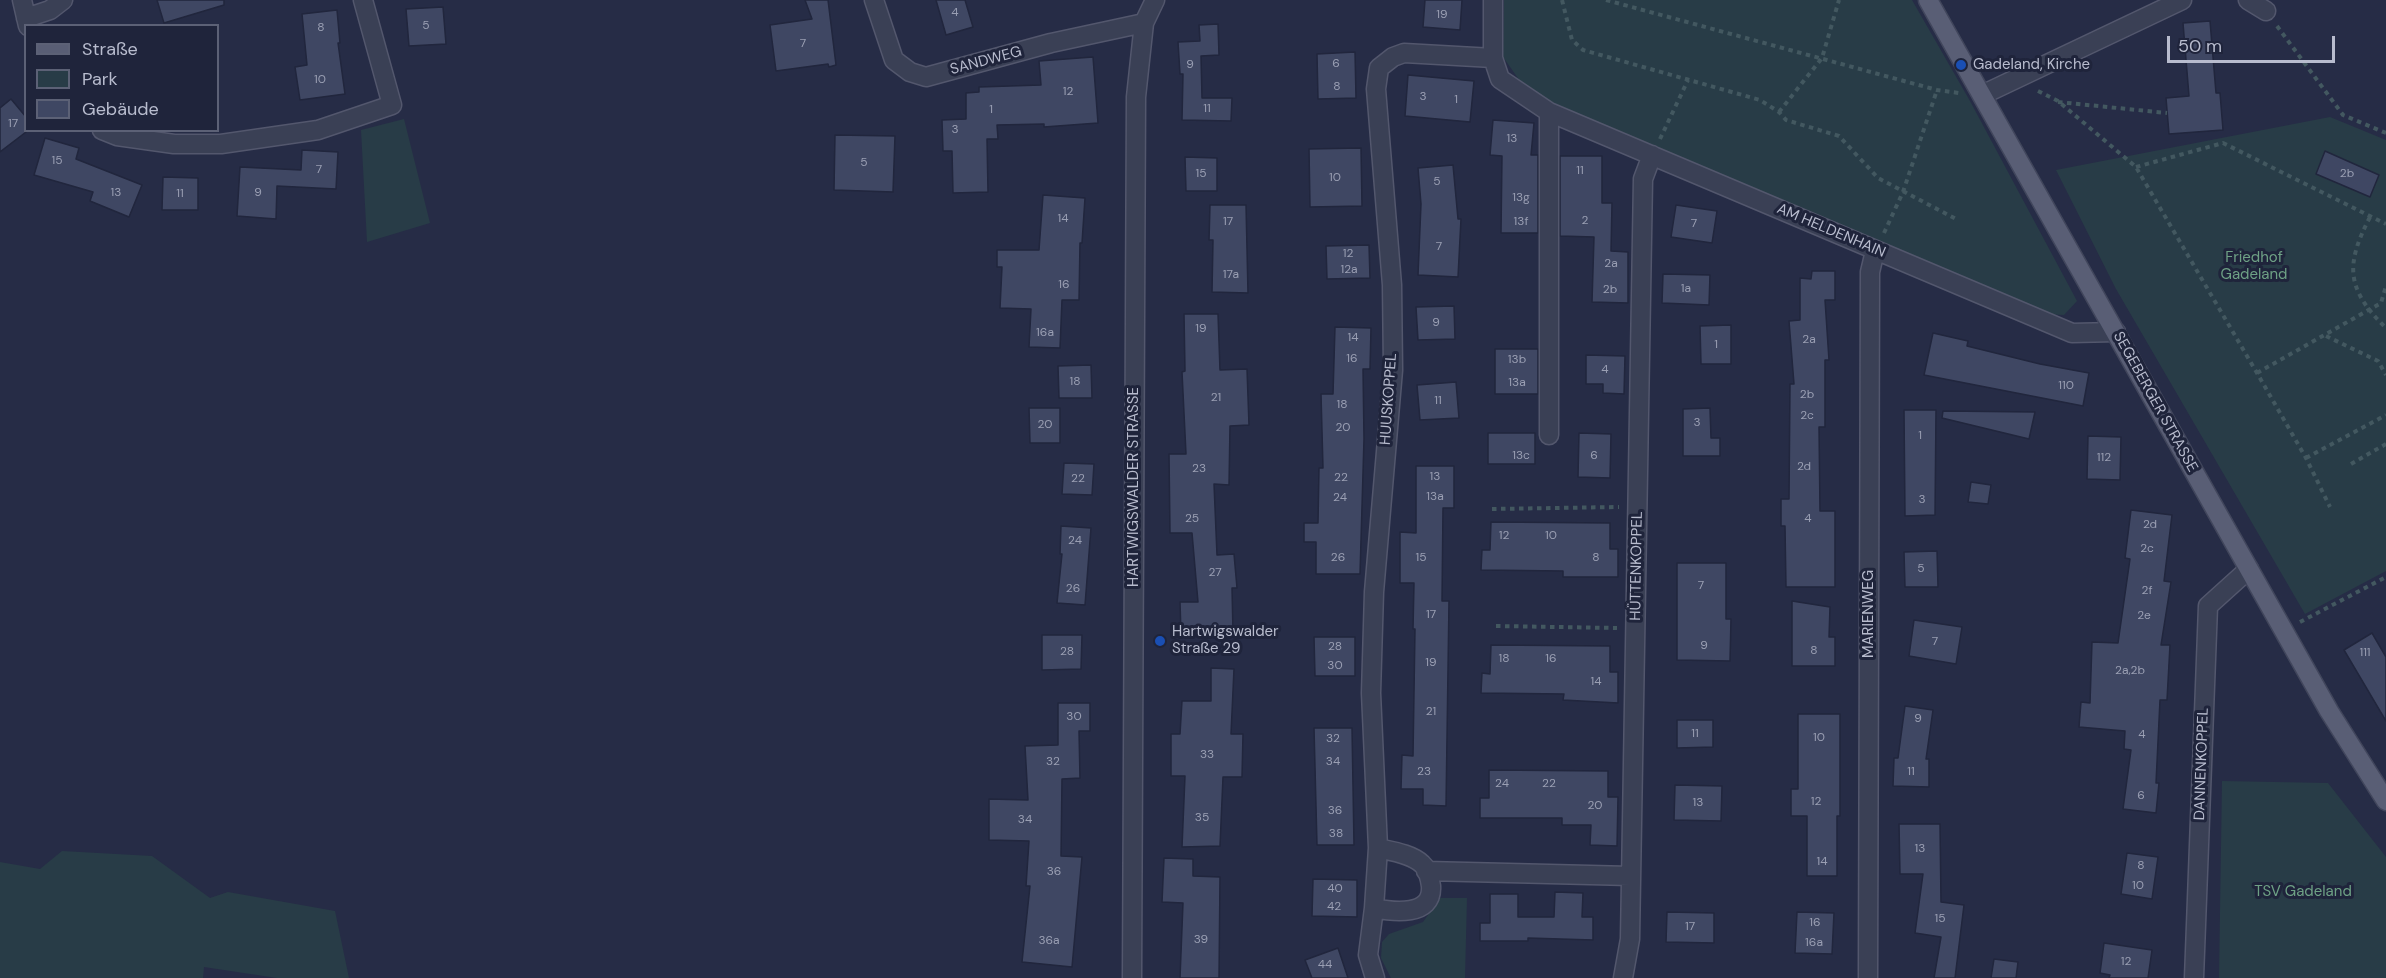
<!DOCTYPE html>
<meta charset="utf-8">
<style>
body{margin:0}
#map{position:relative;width:2386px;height:978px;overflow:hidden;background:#262c46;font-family:"DM Sans",sans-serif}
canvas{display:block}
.legend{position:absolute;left:24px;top:24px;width:195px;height:108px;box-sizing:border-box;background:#1f243b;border:2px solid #5c6176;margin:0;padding:8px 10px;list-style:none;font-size:18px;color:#b8bcce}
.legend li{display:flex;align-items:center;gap:12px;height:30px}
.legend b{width:30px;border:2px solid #5c6176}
.scale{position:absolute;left:2167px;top:36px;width:168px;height:27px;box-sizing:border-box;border:3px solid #b8bcce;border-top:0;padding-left:8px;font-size:18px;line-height:21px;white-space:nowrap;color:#b8bcce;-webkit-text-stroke:4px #1f243b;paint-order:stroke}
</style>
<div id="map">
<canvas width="2386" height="978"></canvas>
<ul class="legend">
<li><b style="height:8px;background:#595e75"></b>Straße</li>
<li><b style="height:16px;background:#283c47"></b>Park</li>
<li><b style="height:16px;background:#3f4763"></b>Gebäude</li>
</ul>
<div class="scale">50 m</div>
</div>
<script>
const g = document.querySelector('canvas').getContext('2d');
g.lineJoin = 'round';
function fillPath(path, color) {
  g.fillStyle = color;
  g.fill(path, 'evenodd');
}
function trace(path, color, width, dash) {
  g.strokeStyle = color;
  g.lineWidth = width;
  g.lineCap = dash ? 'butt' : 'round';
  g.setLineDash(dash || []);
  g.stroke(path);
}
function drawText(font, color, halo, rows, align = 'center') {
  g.font = font + ' "DM Sans",sans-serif';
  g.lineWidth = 6;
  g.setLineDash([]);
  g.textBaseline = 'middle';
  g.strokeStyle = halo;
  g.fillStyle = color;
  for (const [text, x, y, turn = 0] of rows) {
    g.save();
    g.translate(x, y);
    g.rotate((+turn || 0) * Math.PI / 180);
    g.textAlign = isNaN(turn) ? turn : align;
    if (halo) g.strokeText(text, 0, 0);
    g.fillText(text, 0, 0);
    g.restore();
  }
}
const green = new Path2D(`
 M1504 0H1912L1970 101 2077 301 2064 315 2041 314 1560 108 1520 81 1503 57Z
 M2330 117 2386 140V571L2305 614 2116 289 2056 170Z
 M404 119 430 223 367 242 361 130Z
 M2222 781 2328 783 2386 857V978H2219Z
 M62 851 152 856 210 898 228 892 335 911 349 978H277L204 967 203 978H0V862L40 869Z
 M1440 898H1467L1465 978H1391L1381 958 1382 942 1389 934 1423 922Z`);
const building = new Path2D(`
 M157 0H224V5L164 23Z
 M805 0H828L836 65 829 67 828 64 776 71 770 25 812 19Z
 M936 0H965L973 27 946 35Z
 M1425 0H1462L1460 30 1423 27Z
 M443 7 446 44 409 46 406 9Z
 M337 10 340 43H338L345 94 300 100 295 67 307 65 302 14Z
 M2210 21 2216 93H2220L2223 130 2169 134 2166 98 2189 96 2183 23Z
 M1218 24 1219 55 1201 56 1202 98H1232L1231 121 1182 120 1183 74H1180L1178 42 1200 41 1199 25Z
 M1355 52 1356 98 1318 99 1317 54Z
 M1093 57 1098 123 1044 127V124L997 125 998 139H987L988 192 953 193 952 151H943L942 120 966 119V93L979 92V87L1041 85 1039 61Z
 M1408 75 1474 81 1470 122 1405 116Z
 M11 99 26 117V132L0 152V108Z
 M1493 120 1534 123 1531 155H1538V233H1501L1502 156 1490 155Z
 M835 135 895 136 893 192 834 190Z
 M45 138 79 148 76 159 142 185 129 217 90 201 93 192 34 175Z
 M1361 148 1362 206 1310 207 1309 149Z
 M302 150 338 152 336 189 277 186 276 219 237 216 240 167 301 170Z
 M2325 151 2379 175 2370 197 2316 174Z
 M1560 156H1602V203H1612L1611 251 1628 252V303L1592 302 1594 237 1560 236Z
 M1185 157 1217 158V191H1186Z
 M1453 165 1458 219H1461L1458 277 1418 275 1421 204 1418 168Z
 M163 177 198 178V210H162Z
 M1043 195 1085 198 1082 243H1080L1079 300H1062L1060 348 1029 347 1031 309 1000 308 1002 267H997V250H1039Z
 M1210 205H1246L1248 293 1212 292 1213 240H1209Z
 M1676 205 1717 211 1712 243 1671 237Z
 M1369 245 1370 278 1327 279 1326 246Z
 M1812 271H1835V300H1825L1829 360H1825V427H1819L1820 511H1835V587H1786L1785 526H1781V499H1789L1790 384H1794L1789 321 1800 320V278L1811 279Z
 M1663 274 1710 275 1709 305 1662 303Z
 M1454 306 1455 339 1418 340 1416 307Z
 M1184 314H1218L1220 370 1247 369 1249 425 1230 426 1229 485 1214 484 1217 555 1234 554 1237 588H1232L1233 633 1181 634 1180 602H1198L1192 533H1170L1169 454H1186L1182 372 1185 371Z
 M1731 325V364H1701L1700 326Z
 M1335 327 1371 328 1370 369H1363L1364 439 1360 574H1316V542H1304V523H1318L1319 468H1323L1321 394H1333Z
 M1933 333 1968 341 1967 346 2040 364 2089 373 2083 406 1924 375Z
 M1495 349H1538V394H1495Z
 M1586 355 1625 356 1624 394 1603 393V384H1586Z
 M1091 365 1092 398H1059L1058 366Z
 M1456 382 1459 418 1420 420 1417 385Z
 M1029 408H1060V443H1030Z
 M1710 408 1711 438H1720V456H1683V409Z
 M1904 410H1936L1935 515 1905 516Z
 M1943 411 2035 412 2029 439 1942 418Z
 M1488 433H1535V464H1488Z
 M1579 433 1611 434 1610 478 1578 477Z
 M2088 436 2121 437 2120 480 2087 479Z
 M1064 463 1094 464 1092 495 1062 494Z
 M1416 466H1454V508H1443L1442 601H1449L1446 806 1423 805V789H1401L1402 755 1413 756 1415 629H1413L1414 583H1400V532L1416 533Z
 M1971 482 1991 485 1988 504 1968 502Z
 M2131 510 2172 515 2164 581 2171 582 2161 645H2170L2167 700H2160L2156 783H2159L2156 813 2123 809 2131 750 2124 749 2125 731 2079 727 2081 702 2090 703 2092 642 2118 643 2130 559 2125 558Z
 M1491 522 1610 523V549H1618V577H1563V571L1481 570 1482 550H1490Z
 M1061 526 1091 528 1085 605 1057 603 1062 554H1060Z
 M1937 551 1938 587H1905L1904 552Z
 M1677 563H1726V619H1731L1730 661 1677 660Z
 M1792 601 1830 607 1829 637H1835V666H1792Z
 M1914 620 1962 627 1956 664 1909 656Z
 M2372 633 2386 657V721L2344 650Z
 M1042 635H1082L1081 669 1042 670Z
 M1314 637H1355V676H1315Z
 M1491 645 1610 646V672H1618V703L1563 700 1564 694 1481 693 1482 673 1490 674Z
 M1211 668 1234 669 1231 734H1243L1242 777H1223L1220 846 1182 847 1185 776H1171V734H1180L1182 701H1211Z
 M1058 703H1090V731H1079L1080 778 1062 779 1061 856 1082 857 1072 967 1022 962 1030 886H1026L1029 841 989 840V799L1028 800 1025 746 1058 745Z
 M1905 706 1933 710 1926 759H1929V787L1893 786 1894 758H1898Z
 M1798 714H1840V816H1837V876H1807V816H1791V789H1798Z
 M1677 720H1713V747L1677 748Z
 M1314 728H1352L1354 845H1317Z
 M1489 770 1608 771V797H1618L1617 846 1590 845 1591 825H1562V818H1480V798H1489Z
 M1675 785 1722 786 1721 821 1674 820Z
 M1899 824H1940L1941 902 1964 905 1955 978H1934L1941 937 1915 933 1923 874H1900Z
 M2127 853 2158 857 2152 899 2121 894Z
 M1164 858 1193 859V876L1220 877 1219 978H1180L1183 903 1162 902Z
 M1313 879 1357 880V917L1312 916Z
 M1555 892 1583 893 1582 917H1593V940L1528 938V941H1480V923H1490V894H1518V917H1554Z
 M1667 912 1714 913V943L1666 942Z
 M1797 912 1834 913 1832 954 1795 953Z
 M2104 943 2152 950 2148 978H2109L2110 975 2100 973Z
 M1338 948 1348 978H1312L1305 960Z
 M1994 959 2018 962 2016 978H1991Z`);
const path = new Path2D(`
 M1562 0 1572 40 1583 50 1760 100 1779 112 1786 120 1839 136 1878 178 1956 219
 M1606 0 1937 90 1959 93
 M2277 26 2343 115 2386 133
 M2038 91 2058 101 2136 167 2257 373 2306 458 2330 507
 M2058 102 2167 113
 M1779 112 1822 58 1839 0
 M1660 139 1688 80
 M2136 167 2223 143 2386 224
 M2370 217C2345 265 2346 289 2386 328
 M1884 233 1903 192 1937 90
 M2326 336 2378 361 2386 375
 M2257 373 2381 303 2386 286
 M2306 458 2386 415
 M2351 464 2386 444
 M1492 509 1619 507
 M2300 622 2386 577
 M1496 626 1617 628`);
const minor = new Path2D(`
 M22 0 28 26
 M874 0 894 60 910 72 926 77 1051 43 1144 23
 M1493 0V58L1500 79 1549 112 2072 333 2116 332
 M2248 0 2266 11
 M26 18 50 10 63 0
 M1982 95 2182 0
 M102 130 117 136 174 144H221L318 130 392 105 363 0
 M1549 435V112
 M1426 871 1631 876
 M1374 908C1393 912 1433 917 1431 886 1430 879 1428 869 1422 864 1412 854 1391 851 1378 848
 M1132 978 1136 97 1144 23 1155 0
 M1375 978 1368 955 1374 908 1378 848 1371 693 1374 592 1393 370 1392 285 1376 89 1379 68 1393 57 1404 53 1493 58
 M1623 978 1630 939 1643 179 1652 155
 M1868 978 1870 272 1875 251
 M2194 978 2208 606 2249 569`);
const major = new Path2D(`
 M1928 0 2329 711 2386 801`);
const markers = [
 [1961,65,6,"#1a4fb4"],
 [1160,641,6,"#1a4fb4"]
];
const numberNames = [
 ["4",955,13],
 ["19",1442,15],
 ["5",426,26],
 ["8",321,28],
 ["7",803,44],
 ["6",1336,64],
 ["9",1190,65],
 ["10",320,80],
 ["8",1337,87],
 ["12",1068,92],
 ["3",1423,97],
 ["1",1456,100],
 ["11",1207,109],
 ["1",991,110],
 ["17",13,124],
 ["3",955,130],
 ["13",1512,139],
 ["15",57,161],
 ["5",864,163],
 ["7",319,170],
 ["11",1580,171],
 ["15",1201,174],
 ["2b",2347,174],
 ["10",1335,178],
 ["5",1437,182],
 ["13",116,193],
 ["9",258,193],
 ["11",180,194],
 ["13g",1521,198],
 ["14",1063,219],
 ["2",1585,221],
 ["17",1228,222],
 ["13f",1521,222],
 ["7",1694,224],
 ["7",1439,247],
 ["12",1348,254],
 ["2a",1611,264],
 ["12a",1349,270],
 ["17a",1231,275],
 ["16",1064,285],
 ["1a",1686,289],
 ["2b",1610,290],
 ["9",1436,323],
 ["19",1201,329],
 ["16a",1045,333],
 ["14",1353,338],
 ["2a",1809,340],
 ["1",1716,345],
 ["16",1352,359],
 ["13b",1517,360],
 ["4",1605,370],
 ["18",1075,382],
 ["13a",1517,383],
 ["110",2066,386],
 ["2b",1807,395],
 ["21",1216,398],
 ["11",1438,401],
 ["18",1342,405],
 ["2c",1807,416],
 ["3",1697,423],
 ["20",1045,425],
 ["20",1343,428],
 ["1",1920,436],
 ["13c",1521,456],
 ["6",1594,456],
 ["112",2104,458],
 ["2d",1804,467],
 ["23",1199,469],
 ["13",1435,477],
 ["22",1341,478],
 ["22",1078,479],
 ["13a",1435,497],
 ["24",1340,498],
 ["3",1922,500],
 ["25",1192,519],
 ["4",1808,519],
 ["2d",2150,525],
 ["12",1504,536],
 ["10",1551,536],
 ["24",1075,541],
 ["2c",2147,549],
 ["26",1338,558],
 ["15",1421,558],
 ["8",1596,558],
 ["5",1921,569],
 ["27",1215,573],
 ["7",1701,586],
 ["26",1073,589],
 ["2f",2147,591],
 ["17",1431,615],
 ["2e",2144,616],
 ["7",1935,642],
 ["9",1704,646],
 ["28",1335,647],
 ["8",1814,651],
 ["28",1067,652],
 ["111",2365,653],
 ["18",1504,659],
 ["16",1551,659],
 ["19",1431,663],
 ["30",1335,666],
 ["2a,2b",2130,671],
 ["14",1596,682],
 ["21",1431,712],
 ["30",1074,717],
 ["9",1918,719],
 ["11",1695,734],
 ["4",2142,735],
 ["10",1819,738],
 ["32",1333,739],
 ["33",1207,755],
 ["32",1053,762],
 ["34",1333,762],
 ["23",1424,772],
 ["11",1911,772],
 ["24",1502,784],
 ["22",1549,784],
 ["6",2141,796],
 ["12",1816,802],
 ["13",1698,803],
 ["20",1595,806],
 ["36",1335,811],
 ["35",1202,818],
 ["34",1025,820],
 ["38",1336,834],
 ["13",1920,849],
 ["14",1822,862],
 ["8",2141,866],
 ["36",1054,872],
 ["10",2138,886],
 ["40",1335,889],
 ["42",1334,907],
 ["15",1940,919],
 ["16",1815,923],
 ["17",1690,927],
 ["39",1201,940],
 ["36a",1049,941],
 ["16a",1814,943],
 ["12",2126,962],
 ["44",1325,965]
];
const streetNames = [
 ["SANDWEG",986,61,-15],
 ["AM HELDENHAIN",1831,231,23],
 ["HUUSKOPPEL",1389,399,-86],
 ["SEGEBERGER STRASSE",2155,402,61],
 ["HARTWIGSWALDER STRASSE",1134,487,-90],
 ["HÜTTENKOPPEL",1637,566,-89],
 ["MARIENWEG",1869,614,-90],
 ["DANNENKOPPEL",2202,764,-88]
];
const poiNames = [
 ["Gadeland, Kirche",1973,65],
 ["Hartwigswalder",1172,632],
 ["Straße 29",1172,649]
];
const parkNames = [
 ["Friedhof",2254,258],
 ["Gadeland",2254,275],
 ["TSV Gadeland",2303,892]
];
fillPath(green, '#283c47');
fillPath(building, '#3f4763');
trace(building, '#21263d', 1.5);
trace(minor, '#53576d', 21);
trace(major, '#41465c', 21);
trace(path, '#435860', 4, [4.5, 4.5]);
trace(minor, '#3a4055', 18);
trace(major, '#595e75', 18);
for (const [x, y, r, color] of markers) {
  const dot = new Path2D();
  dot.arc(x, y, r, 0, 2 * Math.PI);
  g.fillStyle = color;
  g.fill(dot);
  trace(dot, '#1f243b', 2);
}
drawText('12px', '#9a9fb3', null, numberNames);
drawText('15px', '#b8bcce', '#1f243b', streetNames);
drawText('15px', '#b8bcce', '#1f243b', poiNames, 'left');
drawText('15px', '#6ea185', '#1f243b', parkNames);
</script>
